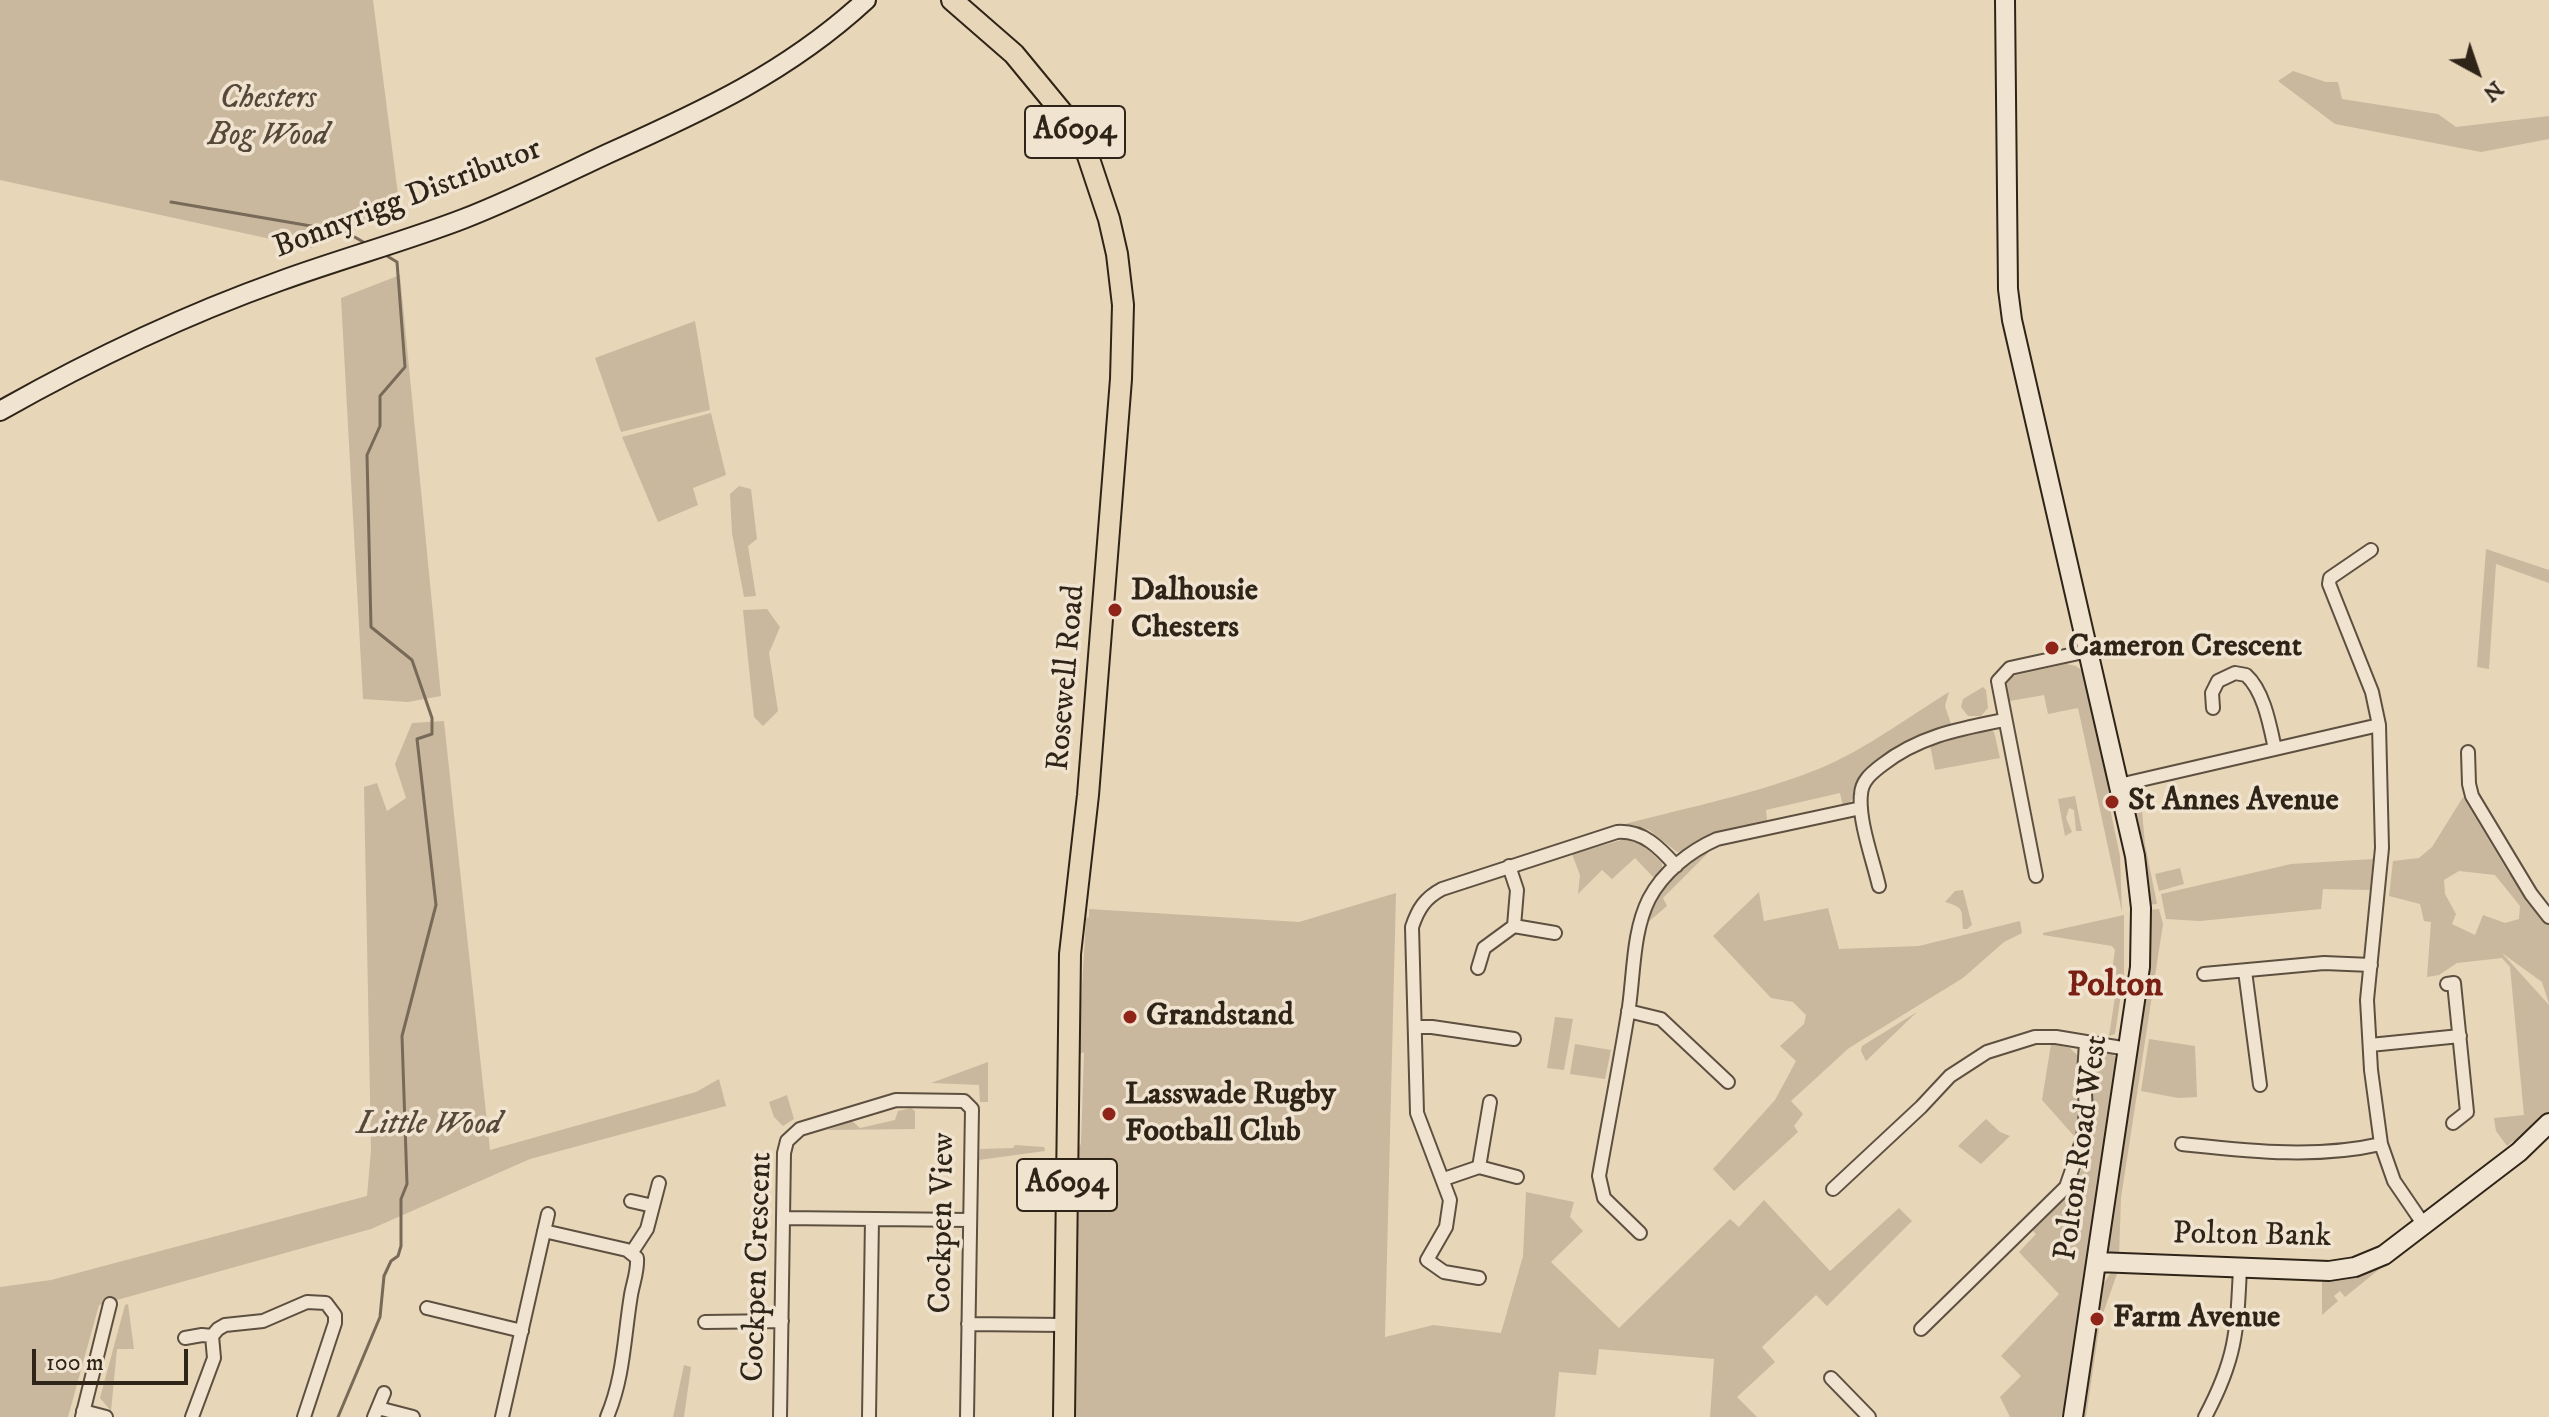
<!DOCTYPE html>
<style>
body{margin:0}
#map{position:relative;width:2549px;height:1417px;overflow:hidden;background:#e8d6b8;font-family:"IM FELL DW Pica",serif}
canvas{display:block}
.north{position:absolute;left:2437px;top:32px;width:80px;height:80px;-webkit-text-stroke:6px #f0e4d1;paint-order:stroke;rotate:140deg;font-size:22px;font-weight:700;line-height:32px;text-align:center;color:#2f2418}
.north::after{content:'';display:block;margin:auto;width:28px;height:36px;background:#2f2418;clip-path:polygon(50% 0,100% 100%,50% 72%,0 100%)}
.scale{position:absolute;left:32px;top:1349px;width:156px;height:36px;box-sizing:border-box;border:4px solid #2f2418;border-top:0;padding-left:10px;font-size:24px;line-height:28px;white-space:nowrap;color:#2f2418;-webkit-text-stroke:6px #f0e4d1;paint-order:stroke}
</style>
<div id="map">
<canvas width="2549" height="1417"></canvas>
<div class="north">N</div>
<div class="scale">100 m</div>
</div>
<script>
const g = document.querySelector('canvas').getContext('2d');
g.lineJoin = 'round';
function fillPath(path, color) {
  g.fillStyle = color;
  g.fill(path, 'evenodd');
}
function trace(path, color, width, dash) {
  g.strokeStyle = color;
  g.lineWidth = width;
  g.lineCap = dash ? 'butt' : 'round';
  g.setLineDash(dash || []);
  g.stroke(path);
}
function drawText(font, color, halo, rows, align = 'center') {
  g.font = font + ' "IM FELL DW Pica",serif';
  g.lineWidth = 7;
  g.setLineDash([]);
  g.textBaseline = 'middle';
  g.strokeStyle = halo;
  g.fillStyle = color;
  for (const [text, x, y, turn = 0] of rows) {
    g.save();
    g.translate(x, y);
    g.rotate((+turn || 0) * Math.PI / 180);
    g.textAlign = isNaN(turn) ? turn : align;
    if (halo) g.strokeText(text, 0, 0);
    g.fillText(text, 0, 0);
    g.restore();
  }
}
const green = new Path2D(`
 M0 0H373L400 210 312 248 0 180Z
 M2293 71 2326 82H2338L2342 99 2438 114 2456 127 2549 116V139L2481 152 2335 124 2278 81Z
 M400 275 441 696 408 702 363 699 341 298Z
 M695 321 710 410 621 432 595 358Z
 M711 413 726 475 693 488 698 505 658 522 622 437Z
 M739 486 751 489 757 539 748 546 756 596 744 597 732 533 730 494Z
 M2486 549 2549 570V583L2496 564 2489 669 2477 667Z
 M767 609 780 627 769 653 778 711 763 726 754 717 743 610Z
 M2066 664 2076 666 2084 672C2090 696 2120 786 2109 804L2120 856 2122 912 2078 708 2048 714 2044 695 2010 701 2006 698 2003 688 2013 676Z
 M1983 687 1986 690 1988 708 1981 716H1968L1961 707 1963 699Z
 M1949 692 1945 706 1951 724C1923 735 1889 747 1867 770 1855 782 1861 799 1843 806L1840 793 1766 810 1767 820 1765 824 1677 852 1649 830 1625 824C1690 807 1759 793 1821 768 1866 749 1908 717 1949 692Z
 M444 721 490 1150 696 1092 719 1079 726 1106 530 1159 371 1229 99 1305 68 1417H0V1287L51 1280 367 1196 371 1150 364 787 377 783 387 811 406 798 395 764 412 723Z
 M1991 730 1994 732 2000 758 1935 770 1930 745Z
 M2140 789 2145 844 2157 904 2147 905 2131 801Z
 M2075 796 2082 831H2076L2074 810 2069 808 2066 818 2072 832 2065 836 2058 799Z
 M2463 797 2509 874 2528 876 2549 905V1004L2542 982 2502 953 2549 1005V1114L2520 1145 2513 1141 2507 1146 2496 1131 2494 1118 2524 1115 2510 967 2502 958 2457 963 2439 975 2427 977 2431 922 2424 921 2420 904 2389 896 2393 861 2419 858 2432 847ZM2459 871 2495 875 2520 906 2519 919 2505 923 2483 915 2475 935 2452 924 2456 914 2445 894 2444 880Z
 M1625 839 1643 845 1662 863V869L1658 874 1660 877 1656 880 1635 858 1612 879 1602 870 1578 894 1580 875 1572 854Z
 M1705 851 1708 853 1663 898 1667 906 1646 924C1651 892 1679 867 1705 851Z
 M2373 859 2370 890 2323 889 2321 909 2200 921 2166 919 2161 894 2291 864Z
 M2180 868 2184 884 2159 891 2155 874Z
 M1963 890 1972 925 1967 929H1963C1961 909 1965 908 1945 902L1955 891Z
 M1759 892 1764 921 1828 908 1839 949 1919 946 2020 921 2022 933 2004 942 1963 978 1849 1048 1791 1101 1803 1114 1794 1126 1798 1132 1734 1191 1713 1169 1775 1100 1796 1061 1780 1046 1804 1024 1806 1015 1793 1002 1771 998 1713 936Z
 M1396 893 1385 1337 1433 1325 1501 1333 1523 1256 1526 1192 1574 1202 1570 1217 1583 1231 1551 1262 1619 1328 1730 1219 1739 1227 1764 1200 1830 1271 1899 1208 1912 1221 1827 1306 1816 1295 1762 1347 1775 1362 1737 1397 1757 1417H1710L1714 1359 1599 1349 1596 1375 1559 1372 1555 1417H1076L1078 1147 1081 1144 1084 1052 1078 1055 1086 918 1089 917V909L1299 922Z
 M2159 909 2163 924 2121 1198 2119 1258 2109 1254 2106 1248 2148 910Z
 M2124 915V974L2115 1034 2109 1036 2115 997 2110 996 2109 992 2115 950 2112 946 2043 935V933Z
 M1917 1012 1866 1061 1861 1051 1862 1046Z
 M1555 1017 1573 1019 1564 1070 1547 1068Z
 M2149 1039 2195 1046 2197 1097 2178 1098 2141 1091Z
 M1575 1044 1611 1050 1605 1079 1570 1074Z
 M2051 1044 2070 1048 2077 1055 2080 1108 2077 1136H2074L2042 1100Z
 M2101 1050H2107L2118 1059 2072 1385 2061 1417H2010L2000 1397 2021 1376 2001 1356 2059 1294 2019 1252 2036 1234 2031 1229C2071 1191 2088 1178 2092 1119 2093 1099 2078 1061 2101 1050Z
 M988 1062V1102H980L979 1085 931 1083Z
 M787 1095 794 1119 783 1126 774 1117 769 1102Z
 M911 1108 915 1111V1129L827 1130 852 1121 860 1128 895 1120 898 1111Z
 M1986 1119 2000 1132 2010 1136 1981 1164 1958 1146Z
 M1015 1145 1044 1147 1045 1151 979 1160 980 1149 1013 1148Z
 M2387 1263 2345 1297 2340 1291 2334 1296 2338 1301 2322 1315V1278L2356 1276Z
 M2118 1271 2100 1322 2086 1417H2080L2101 1288 2111 1272Z
 M128 1304 134 1349H117L111 1411 100 1398 125 1305Z
 M684 1365 691 1367 684 1417H673Z`);
const stream = new Path2D(`
 M171 202 346 232 365 243
 M338 1417 380 1317 384 1276 391 1261 398 1256 401 1246V1199L407 1184 402 1036 436 905 417 739 432 734V718L412 660 371 627 367 455 380 426V396L405 367 397 262 382 253`);
const street = new Path2D(`
 M2371 550 2330 578 2329 584 2372 692 2379 725 2382 848 2367 1000 2371 1070 2381 1144 2394 1181 2424 1225
 M2213 708 2212 693 2218 681 2235 673 2246 675C2264 691 2270 726 2275 749
 M2468 752 2469 784 2472 796 2531 894 2549 917
 M2119 785 2379 725
 M1509 866 1517 890 1514 926
 M2036 876 1998 681 2010 668 2088 651
 M1879 886C1873 860 1858 820 1861 794 1862 780 1872 773 1882 765 1919 736 1959 729 2004 720
 M1478 968 1484 948 1514 926 1555 933
 M2245 971 2260 1085
 M2204 974 2324 963 2371 965
 M2447 984 2454 983 2467 1112 2453 1123
 M1628 1011 1661 1019 1728 1082
 M1417 1027H1432L1514 1039
 M2370 1045 2460 1036
 M2182 1144C2249 1151 2315 1159 2381 1144
 M1479 1167 1490 1102
 M1444 1179 1479 1167 1517 1177
 M1833 1189 1921 1107 1950 1076 1987 1052 2035 1037H2056L2128 1049
 M631 1201 653 1206
 M783 1218 970 1220
 M544 1231 627 1250 637 1258C638 1271 633 1283 631 1295 624 1337 624 1377 607 1417
 M1640 1233 1604 1198 1599 1176C1609 1119 1620 1063 1629 1007 1634 971 1633 931 1649 899 1663 872 1690 851 1717 839L1861 808
 M632 1252 647 1229 659 1183
 M1479 1278 1444 1272 1427 1260 1446 1227 1450 1200 1417 1113 1412 927C1418 909 1425 898 1442 889L1617 832C1643 830 1660 848 1676 866
 M427 1308 522 1331
 M705 1322 782 1321
 M968 1324 1064 1325
 M1921 1329 2066 1187 2083 1138 2086 1112 2084 1075 2086 1042
 M185 1338 202 1335 212 1336 218 1329 225 1325 263 1321 307 1302 326 1303 335 1315V1323L304 1417
 M1831 1378 1869 1417
 M378 1408 413 1417
 M83 1411 106 1417
 M82 1417 110 1304
 M192 1417 214 1358 212 1336
 M374 1417 384 1393
 M502 1417 548 1214
 M780 1417 784 1153 787 1141 800 1129 896 1100 964 1101 972 1109 967 1417
 M869 1417 872 1219
 M2205 1417C2236 1359 2237 1332 2240 1268`);
const secondary = new Path2D(`
 M2005 0 2008 289 2012 320 2135 856 2141 908 2140 967 2073 1417
 M0 411C90 360 182 316 280 281 340 259 403 242 463 219 512 200 560 176 607 154 703 111 788 72 866 0
 M2097 1262 2329 1271 2355 1267 2384 1255 2519 1152 2549 1123`);
const primary = new Path2D(`
 M952 0 1014 54 1070 122 1088 156 1109 219 1117 254 1123 305 1121 379 1088 795 1070 954 1064 1417`);
const markers = [
 [1115,610,8,"#8f2418"],
 [2052,648,8,"#8f2418"],
 [2112,802,8,"#8f2418"],
 [1130,1017,8,"#8f2418"],
 [1109,1114,8,"#8f2418"],
 [2097,1319,8,"#8f2418"]
];
const shields = [
 [1075,132,100],
 [1067,1185,100]
];
const shieldNames = [
 ["A6094",1075,132],
 ["A6094",1067,1185]
];
const parkNames = [
 ["Chesters",268,100],
 ["Bog Wood",268,137],
 ["Little Wood",429,1126]
];
const streetNames = [
 ["Bonnyrigg Distributor",408,200,-21],
 ["Rosewell Road",1068,678,-85],
 ["Polton Road West",2083,1148,-82],
 ["Cockpen View",944,1223,-89],
 ["Polton Bank",2252,1237,1],
 ["Cockpen Crescent",759,1267,-88]
];
const poiNames = [
 ["Dalhousie",1131,592],
 ["Chesters",1131,629],
 ["Cameron Crescent",2068,648],
 ["St Annes Avenue",2128,802],
 ["Grandstand",1146,1017],
 ["Lasswade Rugby",1125,1096],
 ["Football Club",1125,1133],
 ["Farm Avenue",2113,1319]
];
const quarterNames = [
 ["Polton",2115,988]
];
fillPath(green, '#c9b89d');
trace(stream, '#786a58', 3);
trace(street, '#5d5040', 16);
trace(secondary, '#2f2418', 22);
trace(primary, '#2f2418', 24);
trace(street, '#f0e4d1', 12);
trace(secondary, '#f0e4d1', 18);
trace(primary, '#e8d6b8', 20);
for (const [x, y, r, color] of markers) {
  const dot = new Path2D();
  dot.arc(x, y, r, 0, 2 * Math.PI);
  g.fillStyle = color;
  g.fill(dot);
  trace(dot, '#f0e4d1', 3);
}
for (const [x, y, w] of shields) {
  const box = new Path2D();
  box.roundRect(x - w / 2, y - 26, w, 52, 6);
  g.fillStyle = '#f0e4d1';
  g.fill(box);
  trace(box, '#2f2418', 2);
}
drawText('bold 30px', '#2f2418', null, shieldNames);
drawText('italic 32px', '#564939', '#f0e4d1', parkNames);
drawText('32px', '#2f2418', '#f0e4d1', streetNames);
drawText('bold 32px', '#2f2418', '#f0e4d1', poiNames, 'left');
drawText('bold 36px', '#7a1f14', '#f0e4d1', quarterNames);
</script>
